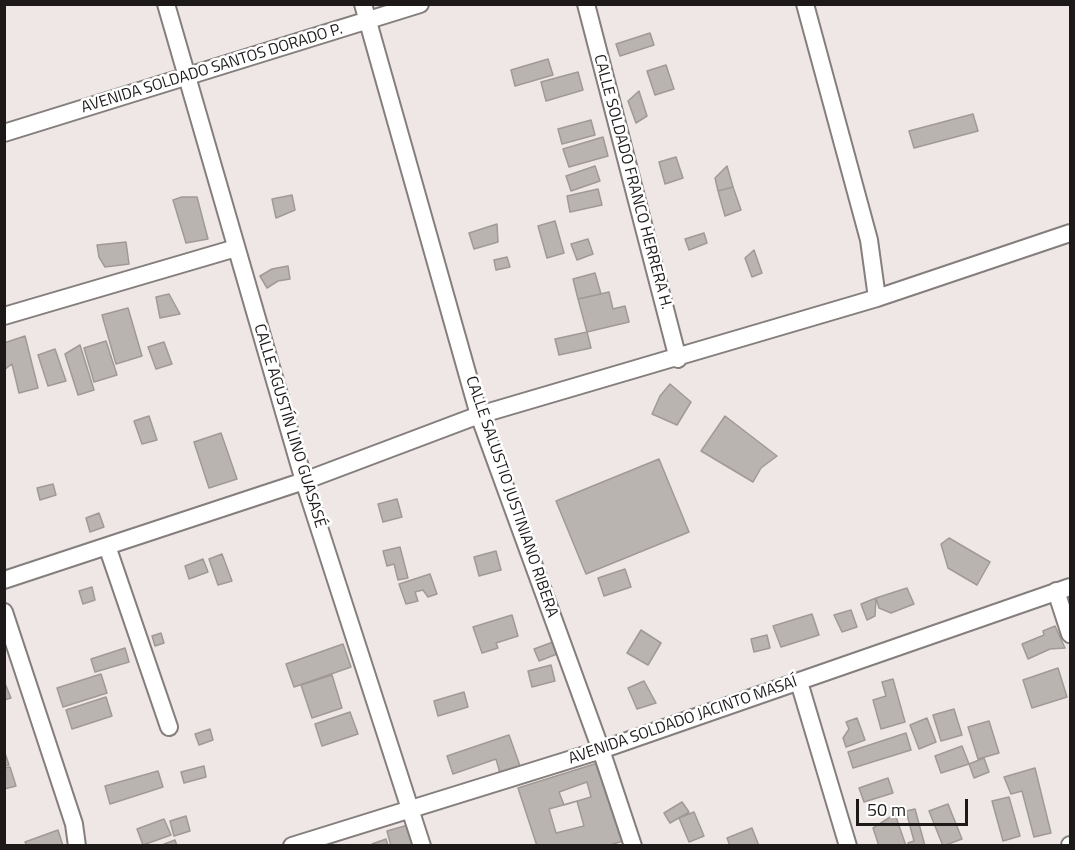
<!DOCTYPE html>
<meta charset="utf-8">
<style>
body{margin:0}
#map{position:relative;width:1075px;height:850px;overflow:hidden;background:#efe7e5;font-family:"Titillium Web",sans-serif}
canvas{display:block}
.frame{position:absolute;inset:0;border:6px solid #1c1918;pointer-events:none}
.scale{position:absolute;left:856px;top:799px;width:112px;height:27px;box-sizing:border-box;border:3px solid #1c1918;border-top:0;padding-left:8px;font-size:18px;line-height:21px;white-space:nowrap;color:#1c1918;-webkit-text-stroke:4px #fff;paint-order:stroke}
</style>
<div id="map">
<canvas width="1075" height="850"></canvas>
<div class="frame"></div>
<div class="scale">50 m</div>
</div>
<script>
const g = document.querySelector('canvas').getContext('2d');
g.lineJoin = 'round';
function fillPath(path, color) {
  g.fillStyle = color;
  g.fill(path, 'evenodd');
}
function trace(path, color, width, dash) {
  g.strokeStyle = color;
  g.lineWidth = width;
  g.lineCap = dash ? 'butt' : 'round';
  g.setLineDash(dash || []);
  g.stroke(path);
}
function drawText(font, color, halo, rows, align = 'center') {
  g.font = font + ' "Titillium Web",sans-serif';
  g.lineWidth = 5;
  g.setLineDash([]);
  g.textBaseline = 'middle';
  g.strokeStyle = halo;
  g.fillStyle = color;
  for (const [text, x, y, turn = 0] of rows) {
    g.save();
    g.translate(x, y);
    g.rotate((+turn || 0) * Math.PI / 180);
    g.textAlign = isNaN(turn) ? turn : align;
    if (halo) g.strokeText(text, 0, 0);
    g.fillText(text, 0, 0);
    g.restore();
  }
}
const building = new Path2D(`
 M650 33 654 45 620 56 616 44Z
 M548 59 553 75 515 86 511 70Z
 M666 65 674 89 655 95 647 71Z
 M578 72 583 90 546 101 541 82Z
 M639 91 647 116 636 123 628 101Z
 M973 114 978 131 914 148 909 131Z
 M591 120 595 135 562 144 558 129Z
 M603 137 608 156 569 167 563 149Z
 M676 157 683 178 665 184 659 162Z
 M595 166 600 181 571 191 566 176Z
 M727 166 733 187 718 191 715 178Z
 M733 187 741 210 725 216 718 191Z
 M598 189 602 205 570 212 567 196Z
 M292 195 295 210 276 218 272 199Z
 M182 197H197L208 239 186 243 173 200Z
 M555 221 564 253 547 258 538 226Z
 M497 224 498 242 474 249 469 233Z
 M704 233 707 243 689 250 685 239Z
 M588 239 593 254 577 260 571 244Z
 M126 242 129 264 105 267 99 257 97 245Z
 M754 250 762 273 752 277 745 258Z
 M507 257 510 267 496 270 494 260Z
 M288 266 290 279 278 281 267 288 260 276 272 269Z
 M595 273 601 294 578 299 573 279Z
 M609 292 613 309 625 306 629 322 587 332 578 299Z
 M169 294 180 314 160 318 156 297Z
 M128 308 142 356 116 364 102 315Z
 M587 332 591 348 559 355 555 339Z
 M25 336 38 388 19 393 12 364 4 370V343Z
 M106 341 117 375 94 382 84 348Z
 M164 342 172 364 156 369 148 347Z
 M80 345 94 390 78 395 65 354Z
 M55 349 66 381 48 386 38 355Z
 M670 384 691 402 677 425 652 414 660 396Z
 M149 416 157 440 142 444 134 421Z
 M725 416 777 456 761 468 753 482 701 451Z
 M221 433 237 479 209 488 194 442Z
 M659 459 689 532 586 574 556 501Z
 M53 484 56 495 40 500 37 488Z
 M397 499 402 517 383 522 378 504Z
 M99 513 104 527 90 532 86 518Z
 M949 538 990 562 977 585 948 568 941 544Z
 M400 547 408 578 398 580 394 564 387 566 383 551Z
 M496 551 501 570 479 576 474 557Z
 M222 554 232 581 218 585 209 559Z
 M203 559 208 572 189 579 185 566Z
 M625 569 631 587 604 596 598 578Z
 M430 574 437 594 428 597 423 590 415 592 418 601 406 604 399 584Z
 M92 587 95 600 83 604 79 591Z
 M907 588 914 604 891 613 879 608 876 598Z
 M876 598 875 616 867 620 861 604Z
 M851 610 857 627 842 632 834 615Z
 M812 614 819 635 781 647 773 626Z
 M512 615 518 636 496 643 498 648 482 653 473 627Z
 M1055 626 1065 648 1050 649 1028 659 1022 644 1044 635 1043 631Z
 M641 630 661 643 648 665 627 653Z
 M161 633 164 643 155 646 152 636Z
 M767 635 770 648 754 652 751 639Z
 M553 642 557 654 539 661 534 649Z
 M343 644 351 667 294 687 286 664Z
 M125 648 129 662 95 672 91 659Z
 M551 665 555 681 532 687 528 671Z
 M1058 668 1067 697 1032 708 1023 680Z
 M101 674 107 693 63 707 57 688Z
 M332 675 342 708 312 718 301 685Z
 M893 679 905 722 881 729 873 700 886 696 882 682Z
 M4 681 11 698 4 700Z
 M644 681 656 703 637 709 628 688Z
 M464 692 468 707 438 716 434 701Z
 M106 697 112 716 72 729 66 710Z
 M954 709 962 735 941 741 933 715Z
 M350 712 358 734 322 746 315 724Z
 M857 718 865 740 846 747 843 738 849 729 846 722Z
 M927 718 936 742 919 749 910 725Z
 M989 721 999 753 978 759 968 727Z
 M210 729 213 740 199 745 195 734Z
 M906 733 911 750 853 768 848 752Z
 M509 735 520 766 500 773 496 759 453 774 447 756Z
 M962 746 969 764 941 773 935 756Z
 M4 750 9 765 4 766Z
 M984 758 989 772 974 778 969 764Z
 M604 761 629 839 607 846H537L518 788Z
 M204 766 206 777 184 783 181 772Z
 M10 767 16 786 4 789V768Z
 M1035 768 1051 833 1034 837 1022 791 1011 794 1004 777Z
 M158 771 163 787 110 804 105 786Z
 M888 778 893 793 864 802 859 788Z
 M587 782 591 797 564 805 559 792Z
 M1009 797 1020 836 1003 841 992 801Z
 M577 801 584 826 556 833 549 809Z
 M682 802 689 812 670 823 664 813Z
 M948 804 962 839 943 846 929 811Z
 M915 809 925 846H909L908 843 914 841 906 811Z
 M694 812 704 836 689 842 679 818Z
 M895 814 906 846H879L873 828Z
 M186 816 190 831 174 836 170 821Z
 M164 819 171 835 143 845 137 829Z
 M408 825 414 846H391L387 831Z
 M752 828 759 846H730L727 838Z
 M58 830 63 846H27L25 842Z
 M386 839 388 846H372V844Z
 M175 840 177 846H159Z`);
const minor = new Path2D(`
 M166 4 304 481 422 846
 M363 4 479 415 601 750 633 846
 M586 4 678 359
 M805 4 869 240 877 298
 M4 133 420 4
 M4 316 236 248
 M107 546 169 727
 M4 580 304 481 479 415 877 298 1070 233
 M1056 591 1070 634
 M4 612 74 824 77 846
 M799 682 848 846
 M292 846 601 750 1070 587
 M1070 846V845`);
const streetNames = [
 ["AVENIDA SOLDADO SANTOS DORADO P.",212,69,-17],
 ["CALLE SOLDADO FRANCO HERRERA H.",632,182,75],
 ["CALLE AGUSTÍN LINO GUASASÉ",289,426,73],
 ["CALLE SALUSTIO JUSTINIANO RIBERA",511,497,71],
 ["AVENIDA SOLDADO JACINTO MASAÍ",683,721,-19]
];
fillPath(building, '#bab4b1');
trace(building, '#a09996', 1.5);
trace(minor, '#847e7c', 20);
trace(minor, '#fff', 16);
drawText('16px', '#1c1918', '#fff', streetNames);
</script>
